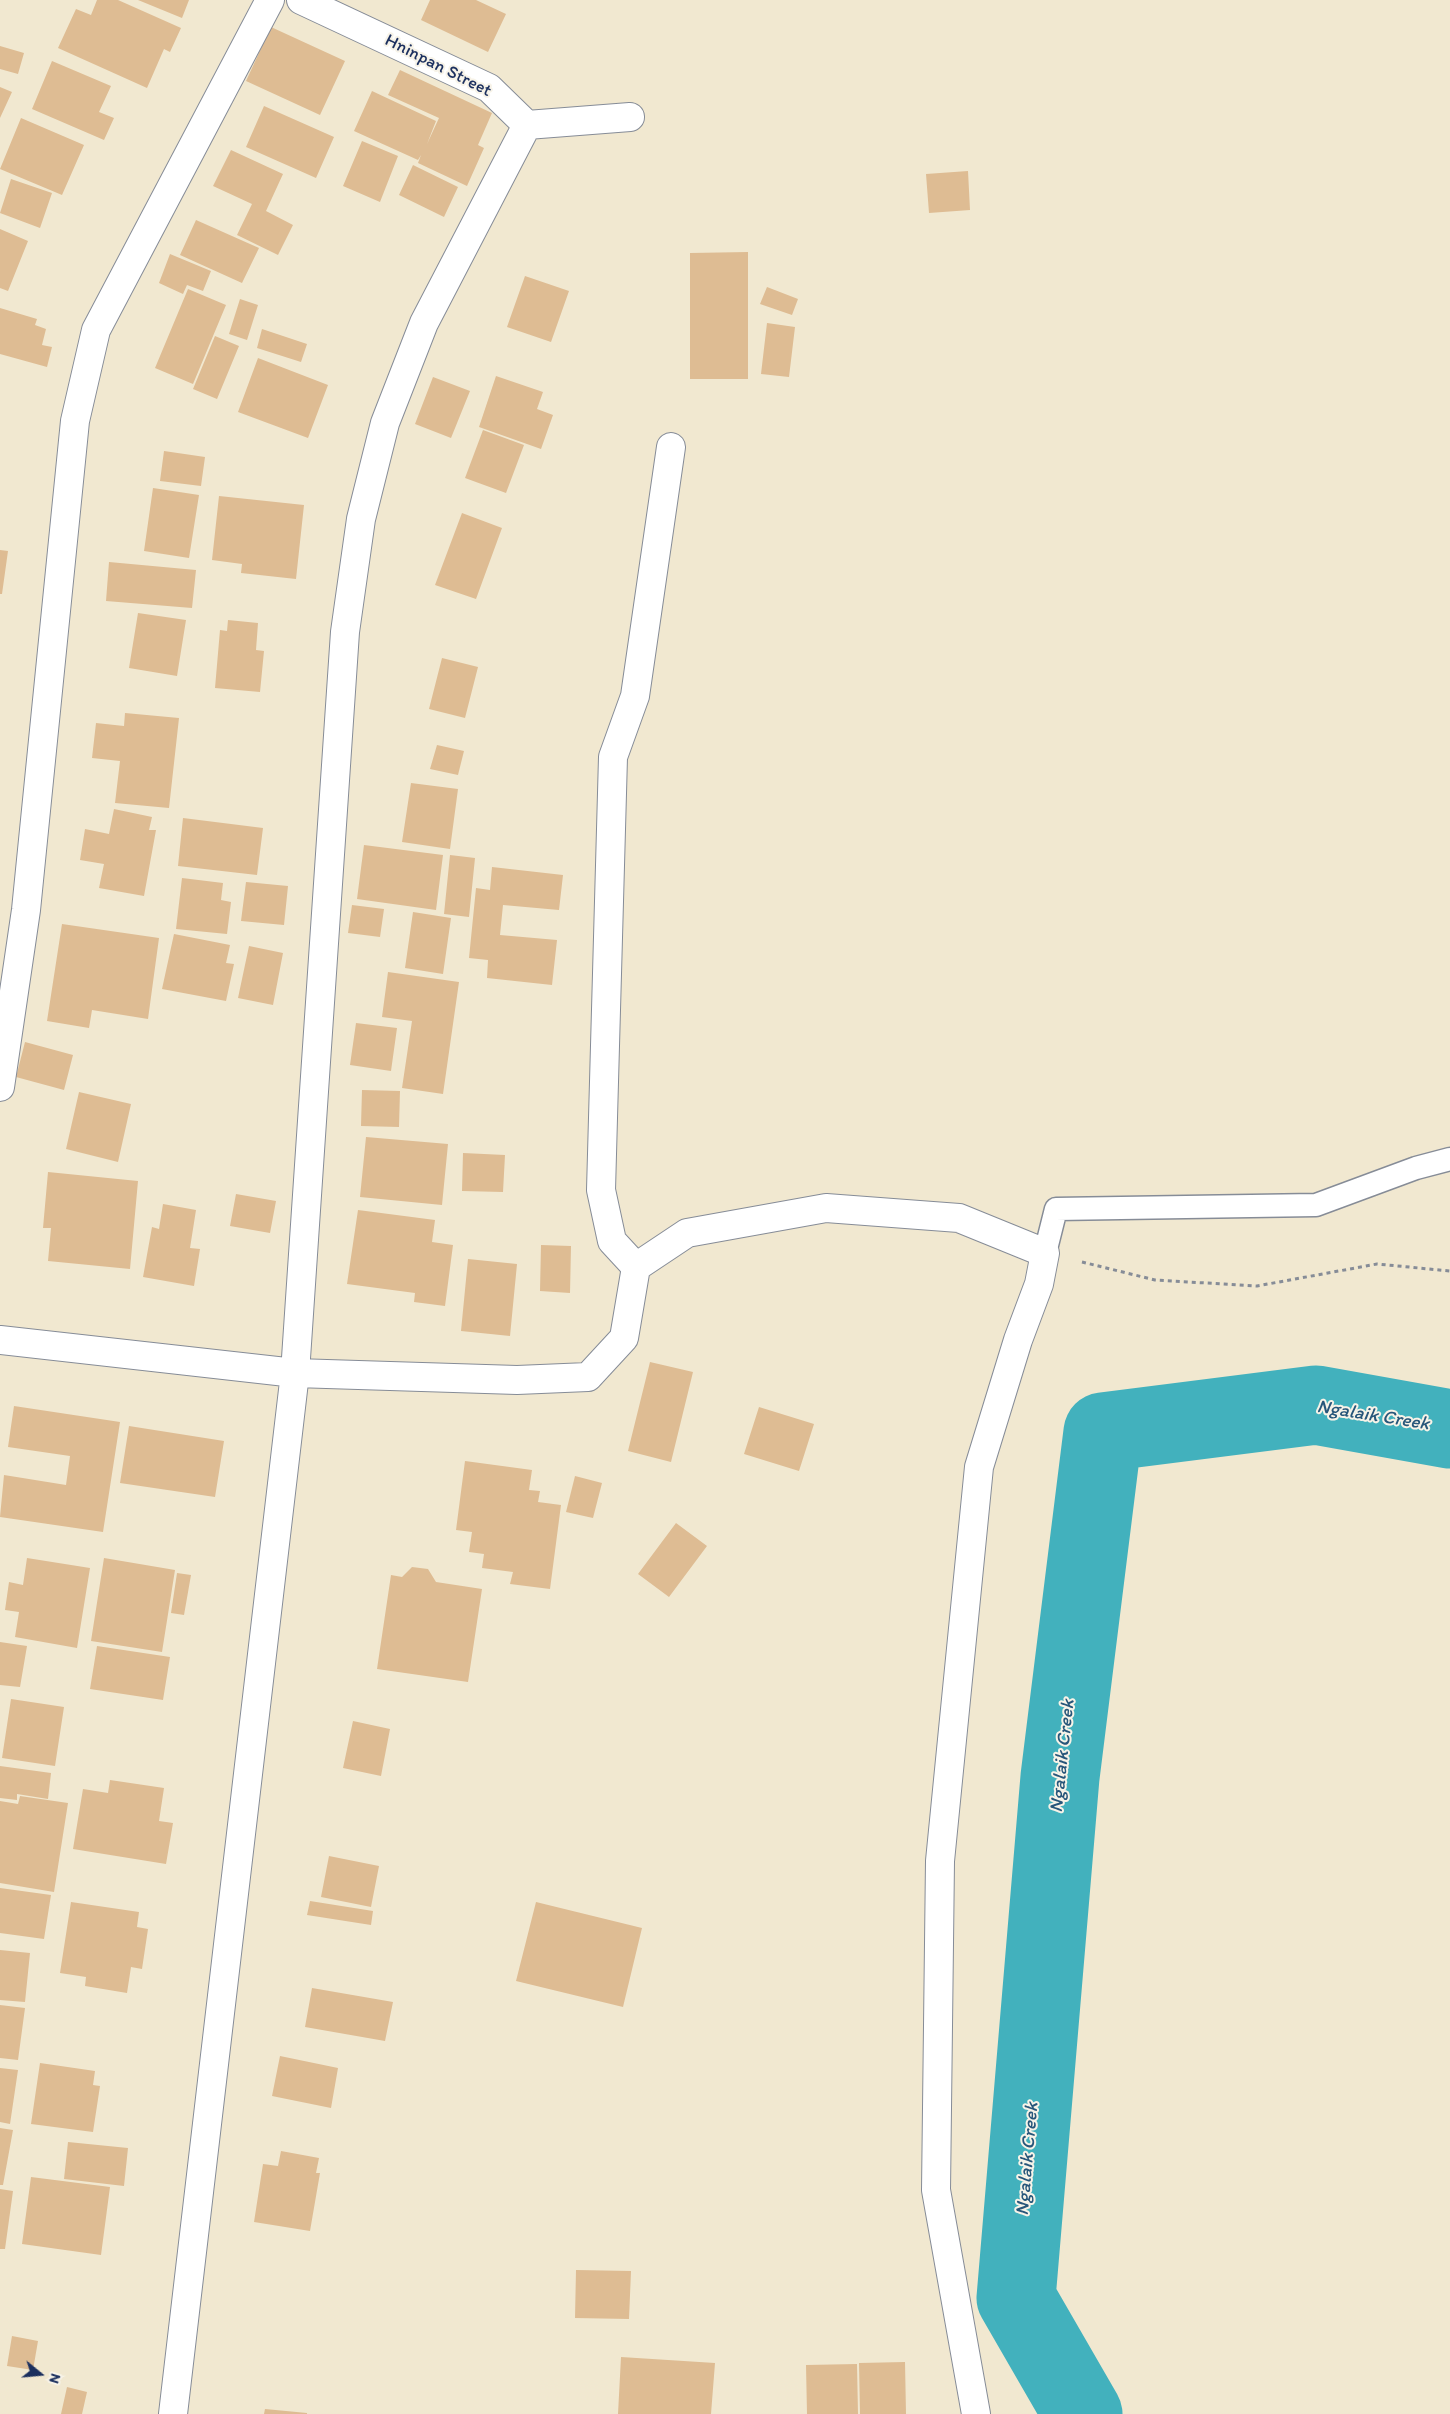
<!DOCTYPE html>
<style>
body{margin:0}
#map{position:relative;width:1450px;height:2414px;overflow:hidden;background:#f1e8d0;font-family:Itim,sans-serif}
canvas{display:block}
.north{position:absolute;left:15px;top:2349px;width:50px;height:50px;-webkit-text-stroke:4px #f7f3e8;paint-order:stroke;rotate:107deg;font-size:14px;font-weight:700;line-height:20px;text-align:center;color:#1b2f5e}
.north::after{content:'';display:block;margin:auto;width:18px;height:22px;background:#1b2f5e;clip-path:polygon(50% 0,100% 100%,50% 72%,0 100%)}
</style>
<div id="map">
<canvas width="1450" height="2414"></canvas>
<div class="north">N</div>
</div>
<script>
const c = document.querySelector('canvas').getContext('2d');
c.lineJoin = 'round';
function toPath(rows) {
  const path = new Path2D();
  for (const r of rows) {
    path.moveTo(r[0], r[1]);
    for (let i = 2; i < r.length; i += 2) path.lineTo(r[i], r[i + 1]);
  }
  return path;
}
function stroke(path, color, width, dash) {
  c.strokeStyle = color;
  c.lineWidth = width;
  c.lineCap = dash ? 'butt' : 'round';
  c.setLineDash(dash || []);
  c.stroke(path);
}
function fillPath(path, color) {
  c.fillStyle = color;
  c.fill(path, 'evenodd');
}
function label(font, color, halo, rows, align = 'center') {
  c.font = font + ' Itim,sans-serif';
  c.lineWidth = 4;
  c.setLineDash([]);
  c.textBaseline = 'middle';
  c.strokeStyle = halo;
  c.fillStyle = color;
  for (const [text, x, y, turn = 0] of rows) {
    c.save();
    c.translate(x, y);
    c.rotate((+turn || 0) * Math.PI / 180);
    c.textAlign = isNaN(turn) ? turn : align;
    if (halo) c.strokeText(text, 0, 0);
    c.fillText(text, 0, 0);
    c.restore();
  }
}
const river = toPath([
 [1083,2414,1016,2298,1060,1777,1103,1432,1316,1405,1450,1429]
]);
const building = toPath([
 [97,0,118,0,181,28,170,52,164,49,147,88,58,48,76,9,91,15],
 [138,0,189,0,182,18],
 [430,0,476,0,506,14,488,52,421,20],
 [271,27,345,61,320,115,246,81],
 [0,46,24,53,18,74,0,69],
 [52,61,111,86,99,112,114,118,104,140,32,109],
 [400,70,492,113,478,145,484,148,467,186,418,163,421,155,418,160,354,131,372,91,436,121,427,144,439,118,388,95],
 [0,87,12,92,0,118],
 [264,106,334,137,316,178,246,147],
 [21,118,84,145,62,195,0,169],
 [362,141,398,156,380,202,343,186],
 [231,150,283,174,266,211,293,225,278,255,237,235,252,204,213,186],
 [413,165,458,187,444,217,399,195],
 [968,171,970,210,929,213,926,174],
 [11,179,52,193,40,228,0,213],
 [196,220,259,248,242,283,180,255],
 [0,229,28,241,8,291,0,288],
 [748,252,748,379,690,379,690,253],
 [170,254,211,271,203,291,187,285,183,294,159,283],
 [525,276,569,291,551,342,507,327],
 [767,287,798,299,792,315,760,304],
 [188,289,226,305,193,384,155,368],
 [240,299,258,305,247,340,229,334],
 [0,308,37,319,35,325,46,329,42,345,52,347,47,367,0,354],
 [767,323,795,327,789,377,761,374],
 [262,329,307,344,301,362,257,348],
 [215,336,239,346,217,399,193,389],
 [258,358,328,385,308,438,238,412],
 [496,376,543,392,537,409,553,415,541,449,479,427],
 [433,377,470,391,451,438,415,424],
 [483,430,524,445,506,493,465,478],
 [164,451,205,457,201,486,160,481],
 [153,488,199,495,189,558,144,551],
 [219,496,304,505,296,579,241,573,242,564,212,560],
 [462,513,502,528,476,599,435,585],
 [0,550,8,551,2,594,0,594],
 [109,562,196,570,192,608,106,601],
 [138,613,186,620,177,676,129,668],
 [228,620,258,623,256,650,264,651,260,692,215,688,220,630,227,631],
 [442,658,478,667,465,718,429,709],
 [125,713,179,718,169,808,115,803,120,761,92,758,96,723,124,726],
 [437,745,464,751,458,775,430,769],
 [411,783,458,789,450,849,402,842],
 [114,809,152,817,149,830,156,830,144,896,99,888,104,864,80,860,85,829,109,834],
 [183,818,263,828,257,875,178,866],
 [364,845,443,855,436,910,357,899],
 [450,855,475,858,469,917,444,914],
 [492,867,563,875,559,910,503,905,500,935,557,940,552,985,487,978,488,960,469,958,476,888,490,890],
 [182,878,223,883,221,900,231,902,227,934,176,929],
 [246,882,288,886,284,925,241,921],
 [352,905,384,909,380,937,348,933],
 [413,912,451,918,443,974,405,968],
 [62,924,159,938,148,1019,92,1010,89,1028,47,1021],
 [174,934,230,945,226,963,234,964,226,1001,162,989],
 [249,946,283,953,273,1005,238,998],
 [388,972,459,982,443,1094,402,1088,412,1021,382,1017],
 [356,1023,397,1028,391,1071,350,1065],
 [25,1042,73,1055,64,1090,16,1077],
 [362,1090,400,1091,399,1127,361,1126],
 [79,1092,131,1104,118,1162,66,1149],
 [366,1137,448,1144,442,1205,360,1197],
 [463,1153,505,1155,503,1192,462,1191],
 [48,1172,138,1181,130,1269,48,1261,51,1228,43,1228],
 [236,1194,276,1201,270,1233,230,1226],
 [163,1204,196,1210,190,1248,200,1249,194,1286,143,1277,152,1227,159,1229],
 [358,1210,435,1220,432,1242,453,1245,445,1306,414,1302,415,1293,347,1284],
 [541,1245,571,1246,570,1293,540,1291],
 [468,1259,517,1264,510,1336,461,1331],
 [650,1362,693,1372,671,1462,628,1451],
 [14,1406,120,1422,103,1532,0,1517,4,1475,66,1485,70,1456,8,1447],
 [759,1407,814,1424,799,1471,744,1454],
 [129,1426,224,1441,215,1497,120,1483],
 [465,1461,532,1470,529,1490,540,1491,538,1502,561,1505,550,1589,510,1584,513,1572,482,1568,484,1554,469,1552,472,1532,456,1530],
 [575,1476,602,1483,593,1518,566,1512],
 [676,1523,707,1546,669,1597,638,1574],
 [27,1558,90,1568,77,1648,15,1637,19,1612,5,1610,9,1582,23,1585],
 [104,1558,175,1570,162,1652,91,1641],
 [412,1567,428,1569,436,1582,482,1589,468,1682,377,1669,391,1575,402,1577],
 [177,1573,191,1575,184,1615,171,1613],
 [0,1642,27,1646,20,1687,0,1685],
 [97,1646,170,1657,163,1700,90,1689],
 [11,1699,64,1707,55,1766,2,1758],
 [353,1721,390,1729,381,1776,343,1768],
 [0,1766,51,1773,48,1799,17,1794,17,1800,0,1798],
 [110,1780,164,1788,159,1821,173,1823,166,1864,73,1849,83,1789,108,1793],
 [20,1796,68,1803,54,1892,0,1883,0,1801,18,1804],
 [329,1856,379,1866,371,1907,321,1897],
 [0,1888,51,1895,44,1939,0,1933],
 [310,1901,373,1911,371,1925,307,1915],
 [71,1902,139,1912,137,1927,148,1929,142,1969,131,1967,127,1993,85,1986,86,1977,60,1973],
 [536,1902,642,1928,623,2007,516,1981],
 [0,1950,30,1953,25,2002,0,2000],
 [312,1988,393,2002,385,2041,305,2027],
 [0,2005,25,2008,18,2060,0,2058],
 [280,2056,338,2068,331,2108,272,2096],
 [40,2063,95,2071,93,2085,100,2086,93,2132,31,2124],
 [0,2068,18,2070,10,2124,0,2122],
 [0,2128,13,2130,3,2185,0,2185],
 [68,2142,128,2148,124,2186,64,2179],
 [281,2151,319,2158,316,2173,320,2173,310,2231,254,2222,263,2164,278,2166],
 [31,2177,110,2187,101,2255,22,2244],
 [0,2189,13,2191,5,2249,0,2249],
 [576,2270,631,2271,629,2319,575,2318],
 [12,2336,38,2341,33,2370,7,2366],
 [621,2357,715,2363,711,2414,618,2414],
 [905,2362,906,2414,860,2414,859,2363],
 [857,2364,858,2414,807,2414,806,2365],
 [67,2387,87,2392,82,2414,61,2414],
 [265,2409,307,2413,307,2414,264,2414]
]);
const path = toPath([
 [1082,1262,1155,1280,1257,1286,1377,1264,1450,1271]
]);
const service = toPath([
 [1045,1253,1056,1209,1316,1205,1416,1168,1450,1159]
]);
const minor = toPath([
 [301,0,489,88,527,125,630,117],
 [0,1087,26,910,75,421,96,330,270,0],
 [636,1267,612,1241,601,1190,613,757,635,696,671,447],
 [0,1340,295,1373,517,1380,588,1377,624,1338,636,1267,687,1233,826,1208,959,1218,1045,1253,1039,1284,1018,1340,979,1467,940,1861,936,2190,976,2414],
 [173,2414,295,1373,345,632,361,519,385,423,424,323,527,125]
]);
const streetNames = [
 ["Hninpan Street",438,66,27]
];
const waterNames = [
 ["Ngalaik Creek",1373,1416,9],
 ["Ngalaik Creek",1063,1756,-84],
 ["Ngalaik Creek",1028,2159,-85]
];
stroke(river, '#42b1bd', 79);
fillPath(building, '#debc93');
stroke(service, '#868c97', 25);
stroke(minor, '#868c97', 30);
stroke(path, '#868c97', 3, [4, 4]);
stroke(service, '#fff', 22);
stroke(minor, '#fff', 28);
label('18px', '#1b2f5e', '#f7f3e8', streetNames);
label('italic 19px', '#27567a', '#f7f3e8', waterNames);
</script>
